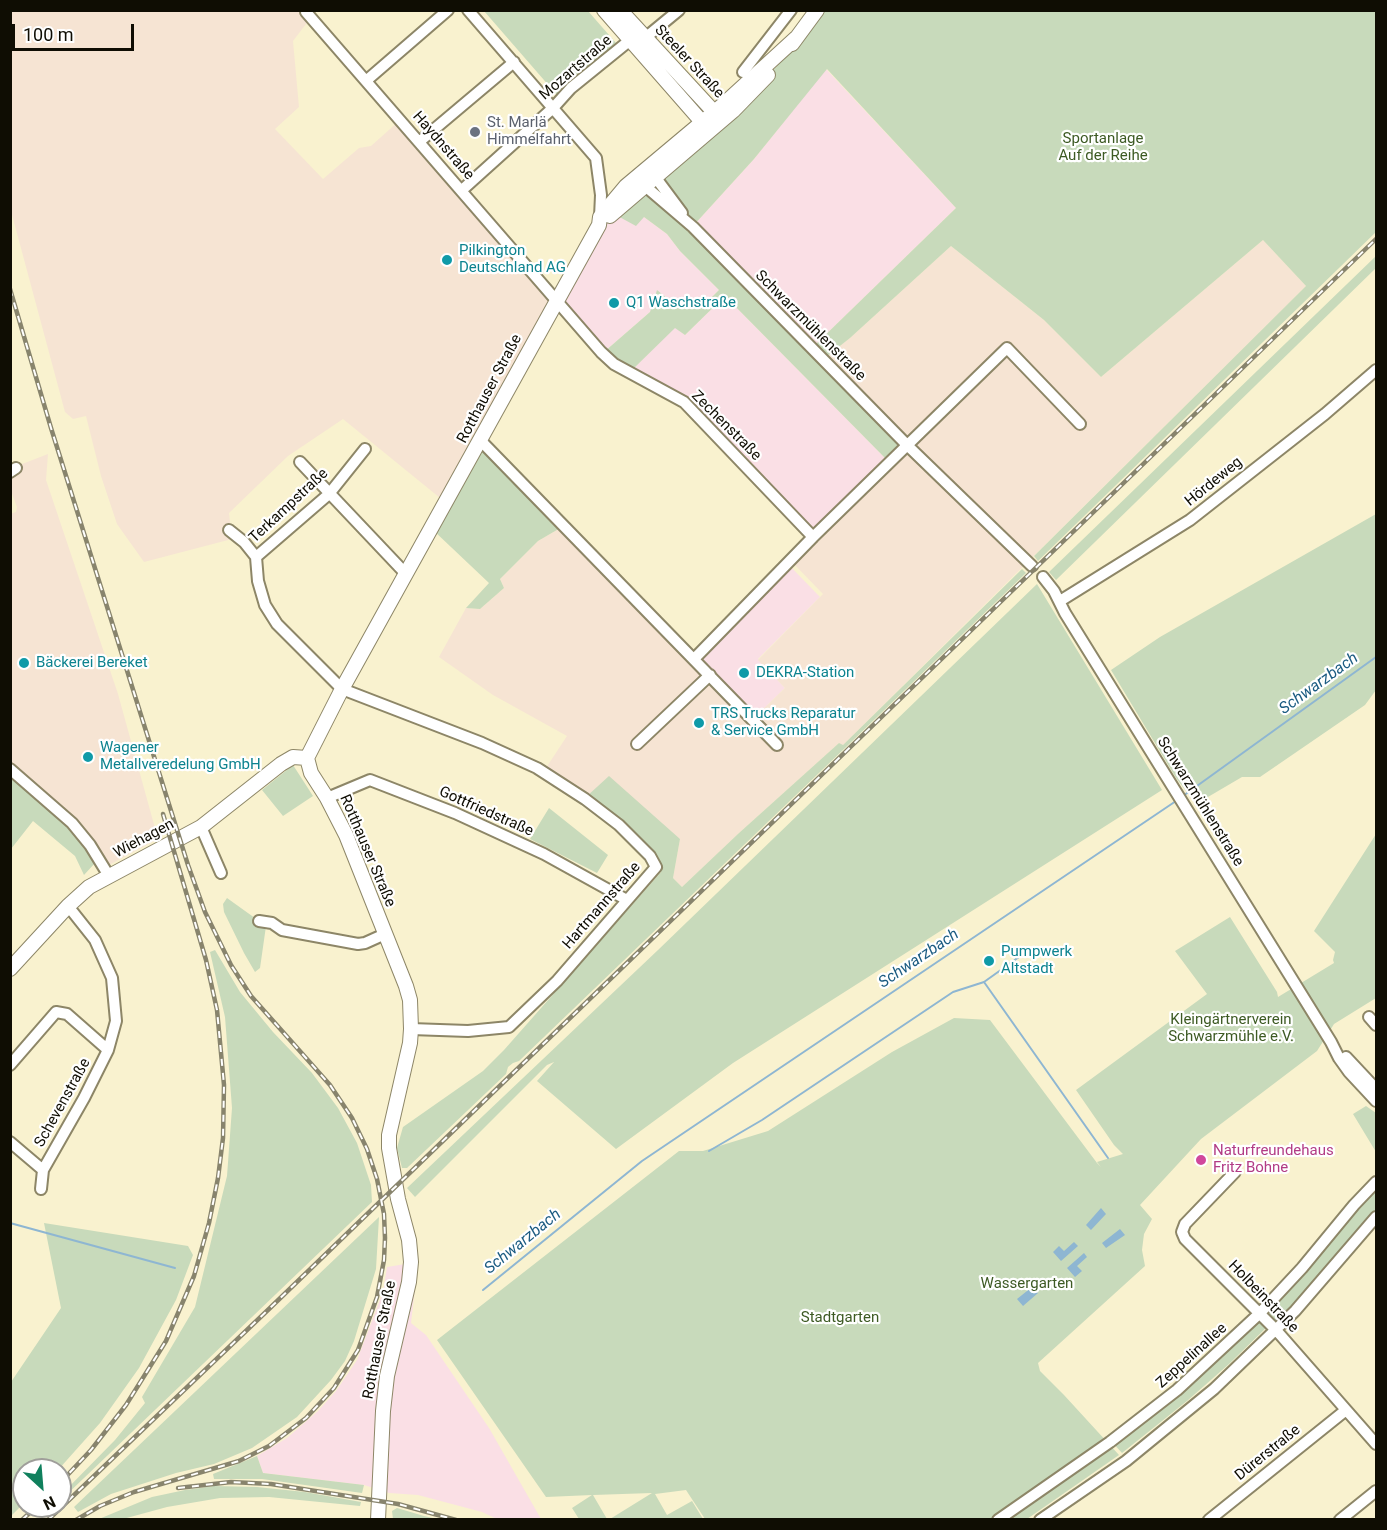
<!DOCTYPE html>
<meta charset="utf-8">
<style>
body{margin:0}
#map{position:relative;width:1387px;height:1530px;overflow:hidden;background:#f9f2cf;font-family:Roboto,sans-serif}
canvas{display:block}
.frame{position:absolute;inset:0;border:12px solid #0f0d03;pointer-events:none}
.north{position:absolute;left:12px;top:1458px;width:60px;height:60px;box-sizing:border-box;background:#fff;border:2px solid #9f9e9a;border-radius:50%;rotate:154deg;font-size:16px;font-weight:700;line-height:24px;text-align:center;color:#0f0d03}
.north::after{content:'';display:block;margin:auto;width:21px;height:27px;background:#10805d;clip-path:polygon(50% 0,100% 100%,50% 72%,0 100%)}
.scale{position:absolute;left:12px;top:24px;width:122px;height:27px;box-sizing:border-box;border:3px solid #0f0d03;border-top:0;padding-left:8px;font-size:18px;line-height:21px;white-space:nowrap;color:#0f0d03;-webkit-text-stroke:4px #fff;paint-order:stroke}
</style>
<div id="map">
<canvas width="1387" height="1530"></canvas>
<div class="frame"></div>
<div class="north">N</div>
<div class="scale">100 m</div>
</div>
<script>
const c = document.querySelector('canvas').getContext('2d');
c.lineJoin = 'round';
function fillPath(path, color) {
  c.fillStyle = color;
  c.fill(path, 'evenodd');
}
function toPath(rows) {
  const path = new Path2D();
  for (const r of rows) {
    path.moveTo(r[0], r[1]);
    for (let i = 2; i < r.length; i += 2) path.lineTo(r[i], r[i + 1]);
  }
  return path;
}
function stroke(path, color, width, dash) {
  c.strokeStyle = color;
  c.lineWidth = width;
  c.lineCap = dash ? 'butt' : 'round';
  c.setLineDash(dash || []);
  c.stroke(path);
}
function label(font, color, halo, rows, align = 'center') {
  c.font = font + ' Roboto,sans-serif';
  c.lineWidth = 4.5;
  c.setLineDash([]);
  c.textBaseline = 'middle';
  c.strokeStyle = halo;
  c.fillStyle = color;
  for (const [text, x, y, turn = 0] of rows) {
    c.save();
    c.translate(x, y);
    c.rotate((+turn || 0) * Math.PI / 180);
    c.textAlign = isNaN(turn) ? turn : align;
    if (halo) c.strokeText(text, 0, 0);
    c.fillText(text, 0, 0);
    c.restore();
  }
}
const commercial = toPath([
 [826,69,956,208,815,345,693,226,754,159],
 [614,214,644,217,667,234,680,251,719,290,711,298,695,298,686,305,673,303,650,312,604,352,559,300,600,226],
 [725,296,888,461,813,534,685,401,631,371,675,327,685,335],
 [788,564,820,597,758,659,785,688,754,718,696,658],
 [418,1262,411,1323,426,1335,489,1428,541,1519,497,1519,482,1512,418,1495,389,1493,364,1485,263,1473,257,1456,287,1438,318,1411,336,1391,357,1360,383,1292,387,1267]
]);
const industrial = toPath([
 [10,11,316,11,293,41,299,107,275,129,323,179,359,148,371,146,399,121,555,299,445,502,343,419,288,456,229,513,232,539,144,562,117,524,101,476,86,416,73,419,65,412,11,211],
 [1263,240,1306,286,842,746,839,743,739,833,682,887,673,878,680,839,586,797,544,771,567,736,493,695,439,657,466,608,480,609,504,588,500,579,538,541,562,527,706,675,638,742,636,749,709,678,752,720,785,688,758,660,823,594,791,561,905,449,826,357,850,338,951,246,1044,320,1101,377],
 [48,454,46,480,118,694,158,839,107,866,11,765,10,514,16,512,17,507,11,491,11,473,17,466]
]);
const green = toPath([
 [484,11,588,11,616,43,557,95],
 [819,11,1376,11,1376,232,1038,561,1034,556,1306,286,1263,240,1101,377,1044,320,951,246,850,338,826,357,815,345,956,208,827,69,754,159,693,226,657,178,769,75,784,58],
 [645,188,684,223,904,445,888,461,725,296,685,335,675,328,631,371,604,352,650,312,657,290,673,303,679,299,686,305,695,298,711,298,719,290,680,251,667,234,644,217,636,226,614,214],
 [1376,256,1376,268,1056,580,1049,572],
 [481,445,562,527,538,541,500,579,504,588,480,609,466,608,489,583,433,530],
 [1376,514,1376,690,1365,705,1260,777,1242,777,1196,804,1176,778,1111,670,1160,637],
 [1022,569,1026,573,845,748,519,1061,513,1063,508,1067,506,1074,407,1168,402,1168,397,1148,403,1127,483,1071,504,1050,661,872,659,858,586,797,609,776,680,839,673,878,682,887,739,833,839,743,843,745],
 [1037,584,1162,790,733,1063,616,1149,537,1081,554,1062,547,1065,415,1197,407,1188,658,950],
 [293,765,313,796,283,816,262,790],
 [11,771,85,845,95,863,84,875,75,856,33,821,11,849],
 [549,808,608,855,597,873,530,839],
 [1376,834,1376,998,1334,1024,1317,1051,1201,1139,1140,1205,1152,1219,1144,1234,1142,1250,1145,1266,1038,1363,1040,1371,1064,1395,1119,1455,1027,1519,705,1519,686,1490,655,1494,667,1515,692,1501,703,1519,610,1519,652,1493,593,1495,607,1519,579,1519,572,1508,592,1495,546,1497,437,1340,679,1151,703,1151,768,1131,892,1052,954,1018,990,1020,1097,1163,1101,1167,1097,1162,1123,1154,1114,1145,1076,1090,1207,994,1175,951,1230,917,1277,992,1278,997,1334,963,1333,960,1335,952,1314,931],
 [227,898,266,926,260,968,255,972,244,953,224,912,223,904],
 [215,950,240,992,273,1032,312,1073,338,1108,357,1143,371,1185,372,1202,60,1501,60,1496,115,1440,145,1403,142,1397,195,1307,227,1176,232,1108,225,1017,210,952],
 [1366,1106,1376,1113,1376,1152,1353,1114],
 [1376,1187,1376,1210,1373,1219,1276,1330,1270,1324,1229,1364,1187,1401,1122,1453,1111,1441,1176,1391],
 [379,1217,376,1269,354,1341,345,1361,331,1380,297,1417,252,1448,214,1464,176,1473,111,1494,78,1512,74,1507],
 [44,1223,188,1246,193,1255,176,1300,139,1368,100,1423,58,1470,24,1470,24,1503,11,1516,11,1382,61,1308],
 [257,1456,263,1473,364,1485,362,1493,262,1479,214,1479,213,1474],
 [214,1486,257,1487,305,1492,361,1502,360,1506,269,1497,220,1498,167,1507,123,1519,99,1519,152,1497,185,1490],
 [397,1508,424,1516,437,1519,393,1519,392,1511]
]);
const water = toPath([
 [1101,1208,1106,1214,1091,1230,1086,1225],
 [1120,1229,1125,1235,1106,1248,1102,1243],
 [1074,1242,1078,1246,1061,1261,1053,1252,1059,1246,1064,1251],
 [1084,1253,1087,1257,1077,1266,1082,1271,1075,1277,1067,1268],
 [1032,1287,1038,1293,1023,1306,1017,1299]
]);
const stream = toPath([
 [1183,796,1376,657],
 [984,982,1108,1158],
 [709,1151,762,1120,953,992,984,982,1019,957],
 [10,1223,175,1268],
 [483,1290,642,1161,1176,801]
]);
const minor = toPath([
 [468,10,596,158,601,195,600,217],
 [306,12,601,352,614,364,684,402,813,537],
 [645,38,679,10],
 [743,72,791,10],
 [367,80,448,10],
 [419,142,514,62],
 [650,175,656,178,682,213],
 [644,180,645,186,693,227,907,445,1032,566],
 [462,190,553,108,571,88,629,41],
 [481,441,777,745],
 [300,462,406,574],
 [10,472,16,468],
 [229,530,244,542,256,557,258,581,265,605,277,624,342,689,482,743,537,768,585,799,619,825,650,856,656,867,557,981,509,1027,468,1031,411,1029],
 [256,557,329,494,365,449],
 [1043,577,1054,591,1065,613,1331,1042,1339,1058,1349,1072,1376,1101],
 [1060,601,1190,520,1325,414,1376,370],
 [694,659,813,537,1007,348,1080,424],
 [637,744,710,675],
 [10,769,72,823,90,845,109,876],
 [327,798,370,780,455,813,544,854,627,900],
 [201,827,221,873],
 [259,921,272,923,282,930,358,944,365,943,385,934],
 [1369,1017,1376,1025],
 [1346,1057,1376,1089],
 [10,1065,56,1012,67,1014,108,1050],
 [10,1142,43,1170],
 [1235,1172,1185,1224,1182,1232,1185,1239,1276,1330,1376,1444],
 [41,1189,43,1170,84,1098,108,1050,116,1021,112,978,95,940,68,906],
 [998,1520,1110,1442,1177,1390,1260,1313,1302,1268,1354,1205,1376,1182],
 [1040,1520,1126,1461,1214,1389,1295,1311,1376,1217],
 [1209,1520,1346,1410],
 [1340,1520,1376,1491]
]);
const major = toPath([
 [604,10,702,122,711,124],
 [620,10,714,112,715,120],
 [792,44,817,10],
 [610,216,733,111,768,75],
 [10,969,68,906,89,887,201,827,281,764,293,757,307,758],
 [378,1520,383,1411,387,1376,409,1282,411,1262,409,1240,398,1199,389,1148,389,1135,410,1043,411,1029,410,1000,406,986,346,835,327,798,311,773,307,758,342,689,599,225,600,217,626,186,725,103,796,38]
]);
const rail = toPath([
 [10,289,51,428,188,865,205,912,231,965,251,996,330,1085,352,1118,367,1149,377,1179,384,1214,385,1238,384,1260,377,1297,358,1350,334,1388,306,1418,269,1446,239,1461,134,1492,100,1506,76,1520],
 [60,1483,91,1450,126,1405,166,1341,194,1276,209,1223,218,1178,223,1138,224,1085,217,1010,206,960,163,814],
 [178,1488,231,1482,271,1484,398,1504,456,1520],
 [22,1520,37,1506],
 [48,1520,270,1308,1376,239]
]);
const markers = [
 [475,132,6,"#6b7280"],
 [447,260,6,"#0f9aa8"],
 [614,303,6,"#0f9aa8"],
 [24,663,6,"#0f9aa8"],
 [744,673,6,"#0f9aa8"],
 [699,723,6,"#0f9aa8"],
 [88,757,6,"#0f9aa8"],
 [989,961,6,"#0f9aa8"],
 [1201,1160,6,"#d1479c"]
];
const streetNames = [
 ["Steeler Straße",689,62,47],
 ["Mozartstraße",576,68,-41],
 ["Haydnstraße",443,146,49],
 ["Schwarzmühlenstraße",810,326,45],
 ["Rotthauser Straße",490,389,-62],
 ["Zechenstraße",726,426,45],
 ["Hördeweg",1214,482,-39],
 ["Terkampstraße",289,506,-43],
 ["Schwarzmühlenstraße",1200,802,58],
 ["Gottfriedstraße",486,812,24],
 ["Wiehagen",144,839,-28],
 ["Rotthauser Straße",367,851,67],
 ["Hartmannstraße",602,906,-49],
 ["Schevenstraße",63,1103,-61],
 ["Holbeinstraße",1263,1297,46],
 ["Rotthauser Straße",380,1340,-79],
 ["Zeppelinallee",1192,1356,-42],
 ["Dürerstraße",1268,1453,-39]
];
const worshipNames = [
 ["St. Marlä",487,123],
 ["Himmelfahrt",487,140]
];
const parkNames = [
 ["Sportanlage",1103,139],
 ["Auf der Reihe",1103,156],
 ["Kleingärtnerverein",1231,1020],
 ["Schwarzmühle e.V.",1231,1037],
 ["Wassergarten",1027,1284],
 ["Stadtgarten",840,1318]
];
const cultureNames = [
 ["Pilkington",459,251],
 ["Deutschland AG",459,268],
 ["Q1 Waschstraße",626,303],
 ["Bäckerei Bereket",36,663],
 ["DEKRA-Station",756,673],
 ["TRS Trucks Reparatur",711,714],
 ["& Service GmbH",711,731],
 ["Wagener",100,748],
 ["Metallveredelung GmbH",100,765],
 ["Pumpwerk",1001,952],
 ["Altstadt",1001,969]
];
const hotelNames = [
 ["Naturfreundehaus",1213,1151],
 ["Fritz Bohne",1213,1168]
];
const waterNames = [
 ["Schwarzbach",1319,684,-36],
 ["Schwarzbach",919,959,-34],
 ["Schwarzbach",523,1242,-39]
];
fillPath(commercial, '#fadfe5');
fillPath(industrial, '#f6e4d3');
fillPath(green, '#c8dabb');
fillPath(water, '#8eb6d2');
stroke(stream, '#8eb6d2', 2);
stroke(minor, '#8d8667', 14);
stroke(major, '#8d8667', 16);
stroke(minor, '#fff', 10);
stroke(major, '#fff', 14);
stroke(rail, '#88846d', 4.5);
stroke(rail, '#fff', 2, [7]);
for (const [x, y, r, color] of markers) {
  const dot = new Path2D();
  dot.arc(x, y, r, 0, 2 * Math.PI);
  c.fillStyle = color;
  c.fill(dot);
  stroke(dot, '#fff', 2);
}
label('15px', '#0f0d03', '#fff', streetNames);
label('15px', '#5b616d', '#fff', worshipNames, 'left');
label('15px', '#3d5a23', '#fff', parkNames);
label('15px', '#0d838f', '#fff', cultureNames, 'left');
label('15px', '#b23c85', '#fff', hotelNames, 'left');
label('italic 16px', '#1c5c82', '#fff', waterNames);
</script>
